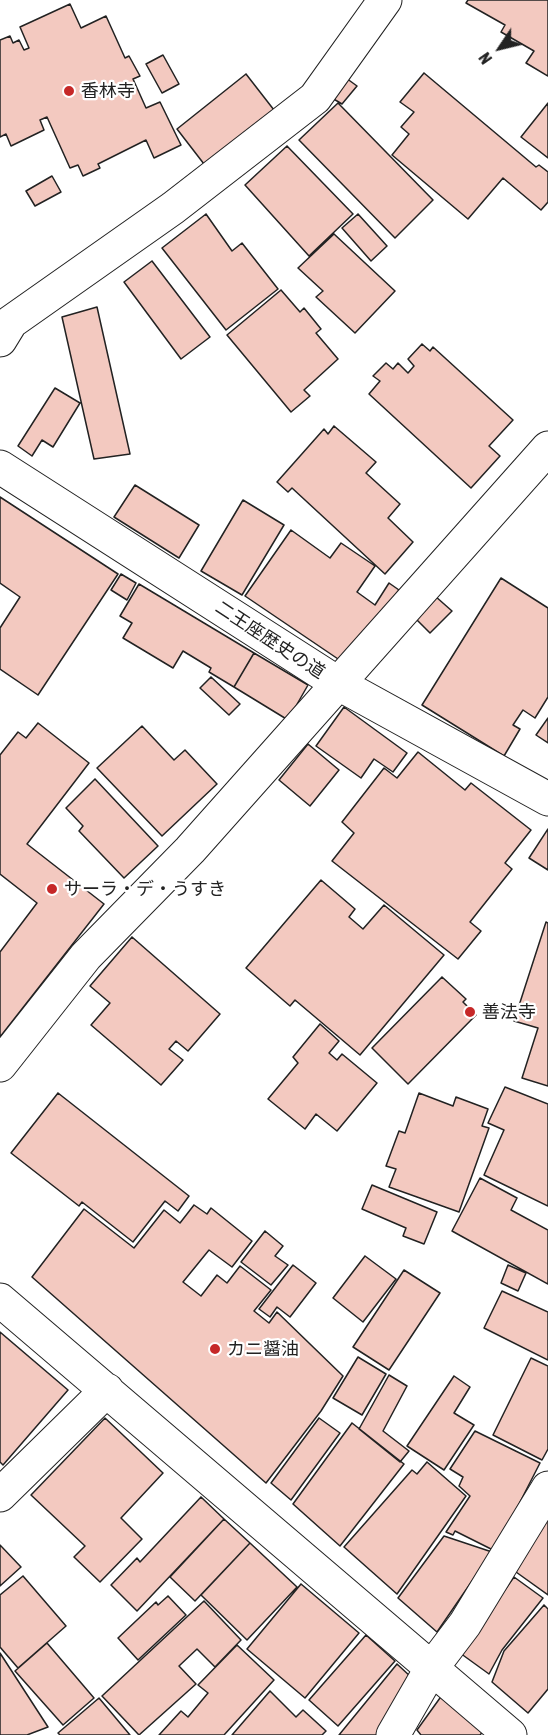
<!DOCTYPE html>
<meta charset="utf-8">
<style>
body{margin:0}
#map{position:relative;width:548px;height:1735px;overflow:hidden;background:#fff;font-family:"Asap Condensed",sans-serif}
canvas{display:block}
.north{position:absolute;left:470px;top:18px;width:60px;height:60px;-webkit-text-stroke:4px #fff;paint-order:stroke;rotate:235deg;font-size:16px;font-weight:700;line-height:24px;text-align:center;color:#222}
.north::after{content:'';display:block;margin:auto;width:21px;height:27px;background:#222;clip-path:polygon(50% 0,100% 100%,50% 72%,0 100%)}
</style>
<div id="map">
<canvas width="548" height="1735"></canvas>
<div class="north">N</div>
</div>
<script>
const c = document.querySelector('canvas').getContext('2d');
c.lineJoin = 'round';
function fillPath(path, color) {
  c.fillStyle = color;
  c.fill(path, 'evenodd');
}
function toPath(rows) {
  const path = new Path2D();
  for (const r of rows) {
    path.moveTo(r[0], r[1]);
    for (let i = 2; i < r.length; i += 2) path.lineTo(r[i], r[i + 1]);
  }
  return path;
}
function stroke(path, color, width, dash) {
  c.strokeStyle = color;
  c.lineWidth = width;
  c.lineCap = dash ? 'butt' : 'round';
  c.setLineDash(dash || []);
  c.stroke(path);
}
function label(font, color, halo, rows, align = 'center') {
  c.font = font + ' "Asap Condensed","Noto Sans JP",sans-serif';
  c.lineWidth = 4.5;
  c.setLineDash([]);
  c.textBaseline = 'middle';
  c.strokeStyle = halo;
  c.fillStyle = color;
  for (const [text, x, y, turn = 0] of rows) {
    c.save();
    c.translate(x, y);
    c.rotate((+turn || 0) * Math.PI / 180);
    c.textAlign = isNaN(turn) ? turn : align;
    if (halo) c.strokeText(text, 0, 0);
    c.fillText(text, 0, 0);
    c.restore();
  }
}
const building = toPath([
 [468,0,548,0,548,76,526,63,534,51,501,32,505,25,466,3,468,0],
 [70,4,81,28,106,16,125,58,129,56,140,76,133,79,146,108,160,102,181,145,154,158,146,140,98,164,100,168,83,176,78,165,70,168,47,117,40,120,44,130,11,146,6,134,0,137,0,40,10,36,13,43,19,40,24,50,29,48,20,27,70,4],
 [163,55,179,84,162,93,146,64,163,55],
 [424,73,536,167,539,165,548,172,548,202,541,210,503,178,468,219,392,155,409,134,401,127,414,112,400,102,424,73],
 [246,74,274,110,204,164,177,129,246,74],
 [346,78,357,86,342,104,332,98,346,78],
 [338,103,433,200,395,238,299,140,338,103],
 [548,103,548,158,521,137,548,103],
 [287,146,353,214,309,256,245,185,287,146],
 [52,176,61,192,35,206,26,191,52,176],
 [206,214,232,251,242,243,278,289,226,330,162,248,206,214],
 [358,214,387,246,371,261,342,228,358,214],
 [334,234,395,291,355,333,316,297,323,291,298,268,334,234],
 [152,261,210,337,181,359,124,282,152,261],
 [281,290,300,312,304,308,321,329,316,333,338,359,304,390,310,396,291,412,227,335,281,290],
 [97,307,130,454,94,459,62,317,97,307],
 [422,344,430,351,433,347,513,420,489,446,500,456,471,488,369,394,380,381,373,376,386,363,393,369,398,363,408,373,414,366,408,359,422,344],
 [55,388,80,403,53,447,42,440,32,456,18,446,55,388],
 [334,426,376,462,366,473,400,504,388,518,413,542,385,574,292,488,288,492,277,482,324,429,328,434,334,426],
 [135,485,199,525,179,558,114,517,135,485],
 [0,497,118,574,38,695,0,669,0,628,20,597,0,583,0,497],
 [243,500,284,525,242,595,201,571,243,500],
 [291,530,330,558,341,543,375,566,357,592,375,605,389,583,399,590,344,663,245,596,291,530],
 [121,574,136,583,127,600,111,590,121,574],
 [501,578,548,608,548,697,535,718,523,710,513,725,520,729,504,756,422,705,501,578],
 [139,584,254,653,234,687,209,672,211,668,183,651,173,668,123,638,132,623,120,616,139,584],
 [435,596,452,611,430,633,415,618,435,596],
 [254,653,308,685,288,720,234,687,254,653],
 [211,677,240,704,229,715,200,688,211,677],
 [344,707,407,753,393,772,374,759,361,778,316,746,344,707],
 [548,718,548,743,536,735,548,718],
 [38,723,89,763,27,844,104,904,0,1037,0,952,37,903,0,874,0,755,18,732,26,738,38,723],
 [142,726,174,760,185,750,217,784,162,836,97,768,142,726],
 [308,744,339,770,310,806,279,780,308,744],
 [418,752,465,790,471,783,531,830,505,863,512,869,470,922,481,931,458,959,332,861,354,833,342,822,384,768,397,778,418,752],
 [95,779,158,846,124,878,79,831,83,826,66,808,95,779],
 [548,829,548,870,529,858,548,829],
 [321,880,355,909,349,917,363,929,384,905,444,955,360,1055,295,1000,290,1006,246,968,321,880],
 [546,922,548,923,548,1086,522,1078,538,1028,514,1021,546,922],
 [132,937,220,1014,188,1051,176,1041,169,1049,183,1060,161,1085,91,1025,110,1003,90,986,132,937],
 [442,977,466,999,463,1002,476,1015,408,1084,372,1048,442,977],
 [320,1024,339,1041,329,1053,337,1060,342,1054,377,1083,337,1131,316,1114,305,1129,268,1099,298,1063,293,1057,320,1024],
 [505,1087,548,1104,548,1206,484,1175,504,1130,488,1123,505,1087],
 [58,1093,189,1196,178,1211,165,1201,133,1242,82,1202,79,1206,11,1153,58,1093],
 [419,1093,453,1106,456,1097,488,1109,482,1126,489,1128,459,1212,389,1187,396,1169,386,1166,399,1131,405,1133,419,1093],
 [480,1178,517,1198,511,1210,548,1230,548,1284,452,1231,480,1178],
 [372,1185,437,1212,424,1244,403,1236,406,1228,362,1209,372,1185],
 [194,1205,207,1214,211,1208,252,1241,232,1267,209,1250,183,1282,201,1296,217,1275,227,1283,240,1266,271,1290,254,1311,269,1323,277,1312,343,1376,321,1411,266,1483,32,1277,84,1209,134,1248,164,1210,180,1223,194,1205],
 [265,1231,283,1246,275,1256,288,1265,271,1285,241,1262,265,1231],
 [365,1256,396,1279,363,1322,333,1298,365,1256],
 [293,1265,316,1283,290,1317,277,1307,270,1317,259,1309,293,1265],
 [508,1265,526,1273,518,1291,501,1283,508,1265],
 [404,1270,440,1293,389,1370,353,1347,404,1270],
 [502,1291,548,1312,548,1360,484,1328,502,1291],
 [0,1332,68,1390,3,1465,0,1462,0,1332],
 [358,1357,386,1374,362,1415,333,1398,358,1357],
 [531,1358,548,1366,548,1449,542,1460,493,1435,531,1358],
 [389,1375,407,1386,383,1431,409,1451,400,1462,359,1429,389,1375],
 [454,1376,470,1387,454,1413,474,1425,444,1470,407,1446,454,1376],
 [105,1418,163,1473,121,1518,142,1539,100,1582,74,1557,85,1546,31,1495,105,1418],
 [319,1418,340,1433,291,1500,271,1483,319,1418],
 [352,1423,404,1464,340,1546,293,1504,352,1423],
 [475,1431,540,1463,495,1551,455,1531,453,1535,446,1532,470,1496,459,1486,463,1477,450,1469,475,1431],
 [427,1462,466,1496,397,1594,344,1547,412,1470,417,1474,427,1462],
 [201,1497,224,1519,137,1611,111,1585,137,1558,140,1562,201,1497],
 [548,1513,548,1595,516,1572,548,1513],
 [224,1519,250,1543,195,1601,170,1577,224,1519],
 [444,1536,492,1552,437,1632,398,1598,444,1536],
 [250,1543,297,1587,247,1640,201,1595,250,1543],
 [0,1545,21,1567,0,1586,0,1545],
 [23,1576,66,1626,18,1668,0,1647,0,1595,23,1576],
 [514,1577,543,1598,502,1650,489,1674,460,1653,514,1577],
 [301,1584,359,1633,305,1698,247,1649,301,1584],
 [168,1596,186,1615,138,1660,118,1638,156,1602,158,1605,168,1596],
 [204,1601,241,1640,215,1667,197,1649,179,1666,196,1684,139,1735,102,1696,204,1601],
 [544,1605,548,1609,548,1689,528,1713,492,1682,504,1651,544,1605],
 [366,1635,395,1661,338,1726,309,1700,366,1635],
 [47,1643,94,1698,63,1725,15,1671,47,1643],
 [237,1645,274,1680,224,1735,159,1735,181,1711,188,1717,208,1693,198,1685,237,1645],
 [0,1653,48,1727,27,1735,0,1735,0,1653],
 [397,1664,411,1677,382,1735,339,1735,397,1664],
 [270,1691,296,1717,303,1710,326,1731,322,1735,232,1735,270,1691],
 [445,1691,486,1728,480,1735,421,1735,417,1730,445,1691],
 [99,1698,130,1735,60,1735,58,1733,99,1698]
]);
const street = toPath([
 [0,340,11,322,173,208,315,98,385,0],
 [0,467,339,684,548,799],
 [0,1065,86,956,190,850,548,448],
 [0,1300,510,1735],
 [0,1495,107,1390],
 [393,1735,431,1669,465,1624,548,1488]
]);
const markers = [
 [69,91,6,"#c62828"],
 [52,889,6,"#c62828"],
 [470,1012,6,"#c62828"],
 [215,1349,6,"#c62828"]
];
const poiNames = [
 ["香林寺",81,91],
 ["サーラ・デ・うすき",64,889],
 ["善法寺",482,1012],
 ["カニ醤油",227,1349]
];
const streetNames = [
 ["二王座歴史の道",270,640,33]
];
fillPath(building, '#f3c9c0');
stroke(building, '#222', 1.5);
stroke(street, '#222', 35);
stroke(street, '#fff', 33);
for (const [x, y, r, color] of markers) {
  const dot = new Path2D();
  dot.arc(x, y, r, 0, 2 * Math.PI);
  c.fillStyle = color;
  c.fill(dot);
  stroke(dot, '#fff', 2);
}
label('18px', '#222', '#fff', poiNames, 'left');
label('18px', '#222', '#fff', streetNames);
</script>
